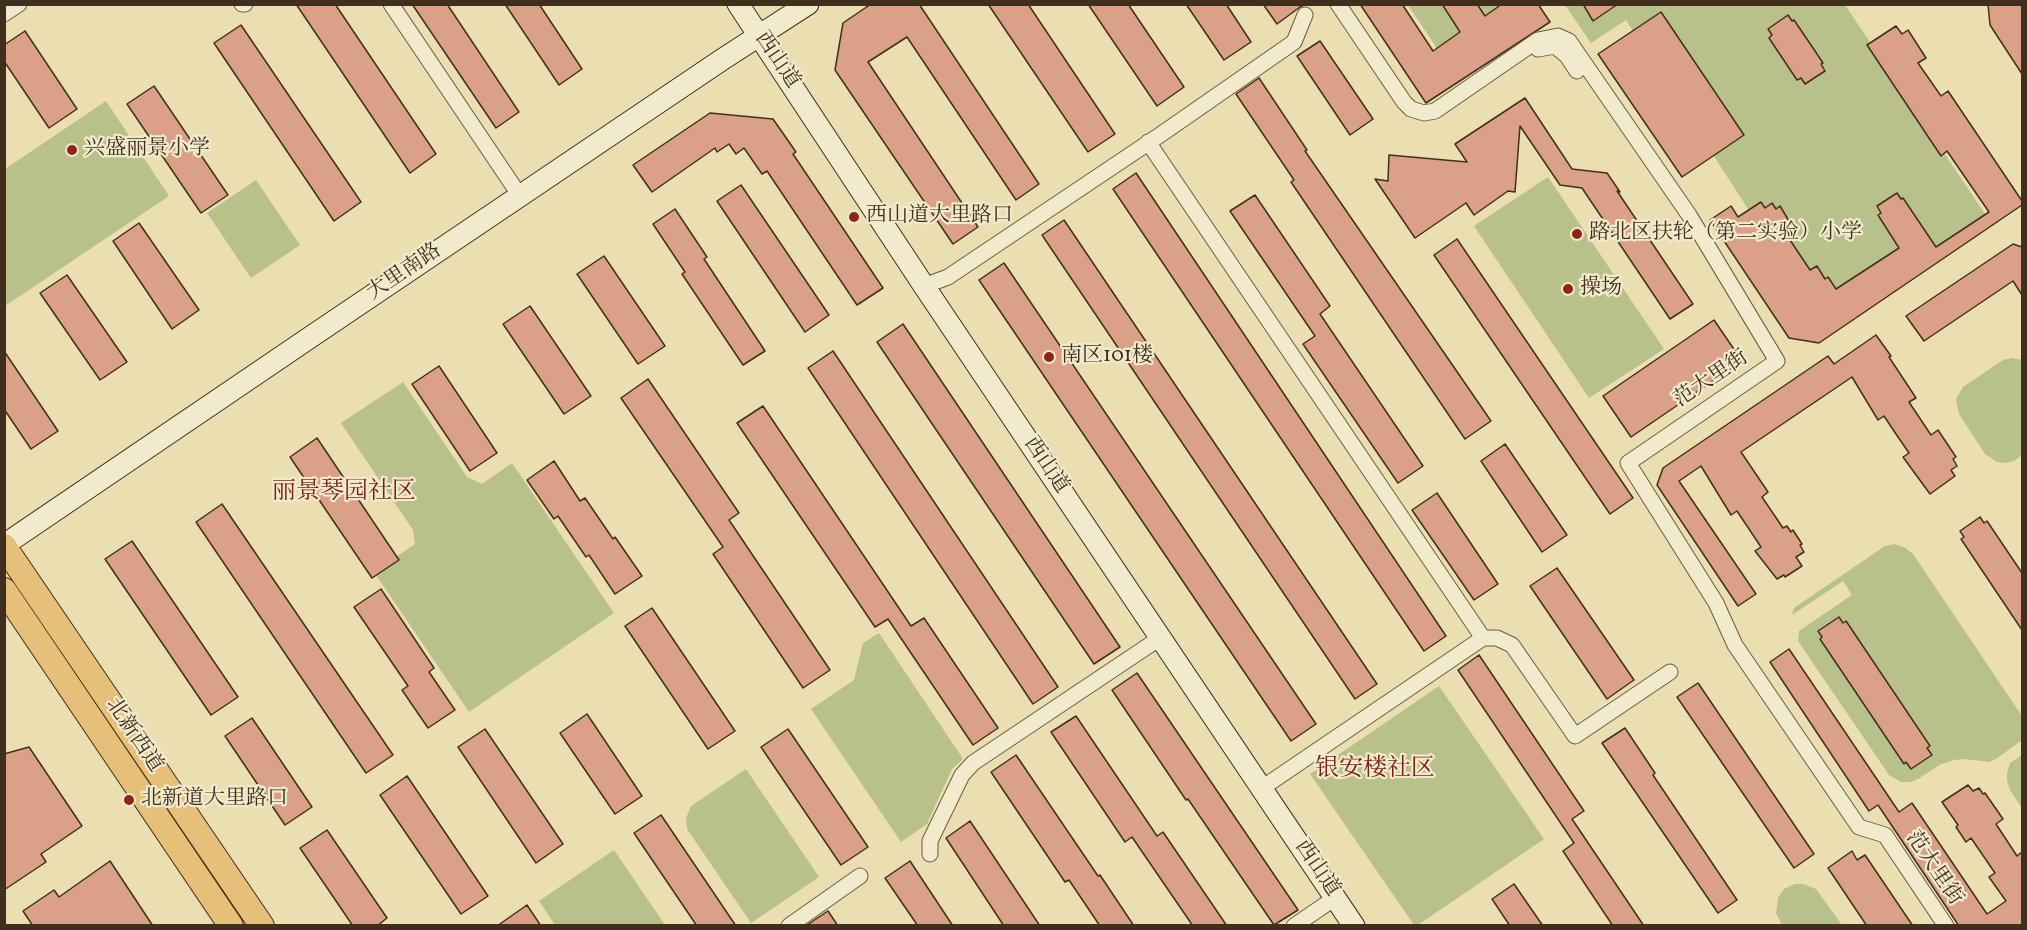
<!DOCTYPE html>
<meta charset="utf-8">
<style>
body{margin:0}
#map{position:relative;width:2027px;height:930px;overflow:hidden;background:#ebdeb0;font-family:Vollkorn,serif}
canvas{display:block}
.frame{position:absolute;inset:0;border:6px solid #3f2f1c;pointer-events:none}
</style>
<div id="map">
<canvas width="2027" height="930"></canvas>
<div class="frame"></div>
</div>
<script>
const c = document.querySelector('canvas').getContext('2d');
c.lineJoin = 'round';
function fillPath(path, color) {
  c.fillStyle = color;
  c.fill(path, 'evenodd');
}
function toPath(rows) {
  const path = new Path2D();
  for (const r of rows) {
    path.moveTo(r[0], r[1]);
    for (let i = 2; i < r.length; i += 2) path.lineTo(r[i], r[i + 1]);
  }
  return path;
}
function stroke(path, color, width, dash) {
  c.strokeStyle = color;
  c.lineWidth = width;
  c.lineCap = dash ? 'butt' : 'round';
  c.setLineDash(dash || []);
  c.stroke(path);
}
function label(font, color, halo, rows, align = 'center') {
  c.font = font + ' Vollkorn,"Noto Serif SC",serif';
  c.lineWidth = 4.5;
  c.setLineDash([]);
  c.textBaseline = 'middle';
  c.strokeStyle = halo;
  c.fillStyle = color;
  for (const [text, x, y, turn = 0] of rows) {
    c.save();
    c.translate(x, y);
    c.rotate((+turn || 0) * Math.PI / 180);
    c.textAlign = isNaN(turn) ? turn : align;
    if (halo) c.strokeText(text, 0, 0);
    c.fillText(text, 0, 0);
    c.restore();
  }
}
const green = toPath([
 [1408,5,1512,5,1440,53],
 [1565,5,1845,5,1985,214,1821,322,1626,20,1591,43],
 [106,101,169,196,5,306,5,169],
 [1548,177,1664,349,1589,398,1474,226],
 [256,180,300,245,251,278,207,213],
 [2012,358,2022,360,2022,455,2014,461,2006,463,1997,462,1985,454,1959,414,1956,399,1963,387,2003,360],
 [403,382,467,477,482,484,512,463,614,613,469,712,374,572,415,544,413,530,341,423],
 [1894,544,1904,547,1913,554,2022,716,2022,740,1996,759,1989,762,1965,759,1954,760,1941,764,1918,779,1910,782,1901,782,1889,775,1798,641,1799,631,1852,595,1843,581,1792,615,1794,608,1885,546],
 [879,633,963,759,952,769,927,824,901,842,811,709,854,680,863,643],
 [1439,686,1544,839,1418,925,1414,925,1310,774],
 [2022,755,2022,808,2010,790,2007,781,2007,773,2010,763],
 [746,769,819,877,751,923,687,829,686,818,691,806],
 [614,850,665,925,555,925,539,901],
 [1795,884,1803,884,1816,889,1842,925,1782,925,1776,913,1778,898,1784,889]
]);
const building = toPath([
 [296,4,335,4,436,154,410,173,296,4],
 [412,4,447,4,519,112,496,128,412,4],
 [505,4,539,4,582,69,559,85,505,4],
 [871,4,919,4,1039,184,1016,200,907,37,868,62,978,227,953,244,835,70,843,23,871,4],
 [988,4,1028,4,1115,134,1088,152,988,4],
 [1088,4,1128,4,1184,87,1157,106,1088,4],
 [1186,4,1226,4,1251,42,1224,60,1186,4],
 [1263,4,1306,4,1300,7,1277,24,1263,4],
 [1360,4,1402,4,1433,51,1460,32,1442,4,1477,4,1485,16,1502,4,1538,4,1550,22,1426,103,1360,4],
 [1583,4,1618,4,1593,21,1583,4],
 [1988,4,2022,4,2022,74,1990,25,1988,4],
 [1661,12,1744,135,1682,177,1598,54,1661,12],
 [1788,15,1792,21,1794,20,1813,48,1823,63,1821,64,1825,71,1805,84,1801,78,1797,80,1769,38,1772,35,1768,29,1788,15],
 [241,25,361,202,334,221,214,43,241,25],
 [1896,26,1902,34,1908,30,1926,58,1918,63,1941,96,1948,91,2022,201,2022,205,1819,343,1789,338,1710,220,1731,206,1738,217,1761,202,1765,208,1772,203,1776,209,1780,206,1789,221,1786,222,1796,236,1790,240,1810,270,1817,266,1825,279,1828,277,1836,289,1899,248,1878,215,1881,213,1877,206,1897,193,1901,199,1903,198,1936,247,1989,212,1947,151,1941,156,1867,45,1896,26],
 [25,31,77,109,49,128,4,61,4,45,25,31],
 [1320,41,1373,119,1350,135,1297,56,1320,41],
 [1259,78,1307,150,1305,151,1491,421,1465,439,1291,182,1294,180,1236,94,1259,78],
 [154,86,228,195,201,213,127,104,154,86],
 [1525,98,1572,169,1607,173,1620,192,1617,191,1693,304,1670,319,1582,188,1560,185,1520,126,1515,192,1508,191,1474,215,1466,203,1415,238,1375,179,1388,181,1389,155,1467,162,1455,144,1525,98],
 [710,113,773,119,796,152,793,154,883,288,857,305,767,171,762,174,744,148,736,154,729,144,717,152,715,148,652,192,633,165,710,113],
 [1136,173,1446,636,1424,651,1113,189,1136,173],
 [741,185,829,315,805,332,717,201,741,185],
 [1255,195,1330,306,1320,314,1423,466,1398,483,1303,344,1315,336,1230,211,1255,195],
 [675,209,707,257,704,259,765,351,743,365,682,274,685,272,653,224,675,209],
 [1064,220,1377,684,1355,699,1042,235,1064,220],
 [139,223,199,310,172,329,113,241,139,223],
 [1457,239,1633,498,1610,514,1434,255,1457,239],
 [2013,244,2022,247,2022,295,2013,281,1924,341,1906,316,2013,244],
 [604,256,665,346,638,364,577,274,604,256],
 [1004,263,1316,724,1291,741,979,280,1004,263],
 [67,275,127,362,100,380,40,293,67,275],
 [530,306,591,396,564,414,503,324,530,306],
 [1714,320,1742,361,1631,437,1603,396,1714,320],
 [903,324,1120,647,1094,664,877,342,903,324],
 [1876,335,1891,356,1889,357,1916,398,1909,402,1931,435,1938,430,1956,457,1953,459,1957,466,1951,470,1955,476,1930,494,1903,457,1909,453,1898,437,1884,416,1878,420,1852,377,1741,452,1768,492,1762,497,1783,528,1787,526,1791,532,1793,530,1802,544,1800,545,1804,552,1796,557,1802,566,1785,577,1784,575,1777,579,1755,551,1761,547,1737,511,1731,515,1701,466,1679,481,1756,594,1738,606,1657,485,1663,468,1828,356,1834,364,1876,335],
 [4,351,58,431,31,449,4,409,4,351],
 [833,351,1058,687,1033,704,808,368,833,351],
 [439,366,497,453,470,471,412,384,439,366],
 [648,379,739,513,729,520,830,670,803,688,713,554,723,547,621,398,648,379],
 [763,406,911,626,924,618,998,728,973,745,888,619,875,627,737,423,763,406],
 [317,438,399,560,372,578,290,457,317,438],
 [1505,444,1567,535,1542,552,1481,461,1505,444],
 [554,461,580,501,585,498,613,539,615,537,642,576,615,594,589,555,586,557,558,516,554,519,527,480,554,461],
 [1437,493,1498,584,1474,600,1412,510,1437,493],
 [222,504,393,755,366,773,196,522,222,504],
 [1980,517,1984,523,1987,521,2022,573,2022,630,1961,539,1964,537,1960,531,1980,517],
 [132,541,238,697,211,715,105,559,132,541],
 [1557,568,1634,680,1607,699,1530,586,1557,568],
 [381,589,434,668,429,672,455,710,428,728,402,690,408,686,354,607,381,589],
 [652,608,735,731,708,749,625,626,652,608],
 [1839,617,1843,623,1846,621,1930,746,1927,748,1932,755,1911,769,1906,762,1904,764,1820,639,1822,637,1818,631,1839,617],
 [1789,649,1899,812,1912,803,1987,914,2006,901,1989,877,1995,873,1971,838,1966,842,1956,827,1958,825,1942,802,1968,785,1973,791,1979,788,1983,794,1985,793,2003,819,1996,824,2017,856,2022,852,2022,926,1959,926,1878,805,1869,811,1770,662,1789,649],
 [1479,655,1584,811,1572,819,1644,926,1613,926,1563,851,1574,843,1458,670,1479,655],
 [1137,673,1298,910,1274,925,1188,799,1186,800,1112,690,1137,673],
 [1698,683,1814,854,1794,868,1677,697,1698,683],
 [587,714,642,796,615,814,560,733,587,714],
 [1076,716,1157,836,1163,832,1227,926,1193,926,1132,837,1125,842,1051,732,1076,716],
 [252,718,312,807,285,825,225,736,252,718],
 [1625,728,1655,773,1653,775,1737,900,1718,913,1602,743,1625,728],
 [485,729,563,844,536,863,458,747,485,729],
 [788,729,868,847,841,865,761,747,788,729],
 [29,747,82,826,41,854,46,862,4,890,4,754,29,747],
 [1016,755,1098,876,1100,875,1134,926,1100,926,1069,880,1065,882,991,772,1016,755],
 [407,776,488,896,461,914,380,795,407,776],
 [661,815,736,926,697,926,634,833,661,815],
 [970,821,1040,926,1004,926,946,838,970,821],
 [327,830,387,918,377,926,353,926,300,848,327,830],
 [1852,851,1857,860,1865,855,1913,926,1867,926,1828,868,1852,851],
 [110,861,153,926,33,926,23,911,54,890,59,897,110,861],
 [910,861,953,926,918,926,885,878,910,861],
 [1514,884,1543,926,1510,926,1492,899,1514,884],
 [527,905,541,926,497,926,527,905],
 [828,911,838,926,807,926,807,925,828,911]
]);
const street = toPath([
 [242,4,245,4],
 [391,4,520,196],
 [1338,4,1404,102,1411,109,1424,113,1435,111,1538,40,1558,36,1569,41,1689,215,1777,361,1628,463,1716,603,1735,645,1859,827,1885,835,1946,926],
 [4,14,19,4],
 [1538,49,1555,46,1567,56,1577,71],
 [1148,142,1483,638],
 [924,286,948,277,1160,135,1294,42,1305,15],
 [1262,788,1483,638,1497,638,1512,645,1575,736,1670,672],
 [930,854,930,841,962,775,973,763,1160,638],
 [789,926,860,876],
 [1294,926,1335,898]
]);
const secondary = toPath([
 [738,4,924,286,1354,926],
 [4,545,315,334,723,59,808,4]
]);
const primary = toPath([
 [4,546,262,926],
 [4,590,231,926]
]);
const markers = [
 [72,150,6,"#8f2418"],
 [854,217,6,"#8f2418"],
 [1577,234,6,"#8f2418"],
 [1568,289,6,"#8f2418"],
 [1049,357,6,"#8f2418"],
 [129,800,6,"#8f2418"]
];
const streetNames = [
 ["西山道",776,61,56],
 ["大里南路",405,273,-34],
 ["范大里街",1712,380,-34],
 ["西山道",1045,466,56],
 ["北新西道",133,736,56],
 ["西山道",1316,869,56],
 ["范大里街",1933,869,56]
];
const poiNames = [
 ["兴盛丽景小学",84,150],
 ["西山道大里路口",866,217],
 ["路北区扶轮（第二实验）小学",1589,234],
 ["操场",1580,289],
 ["南区101楼",1061,357],
 ["北新道大里路口",141,800]
];
const quarterNames = [
 ["丽景琴园社区",344,494],
 ["银安楼社区",1375,771]
];
fillPath(green, '#b8c18a');
fillPath(building, '#daa188');
stroke(building, '#3f2f1c', 1.5);
stroke(street, '#6a5b41', 17);
stroke(secondary, '#3f2f1c', 23);
stroke(primary, '#3f2f1c', 26);
stroke(street, '#f2eacc', 15);
stroke(secondary, '#f2eacc', 21);
stroke(primary, '#e6bf78', 24);
for (const [x, y, r, color] of markers) {
  const dot = new Path2D();
  dot.arc(x, y, r, 0, 2 * Math.PI);
  c.fillStyle = color;
  c.fill(dot);
  stroke(dot, '#f2eacc', 2);
}
label('21px', '#3f2f1c', '#f2eacc', streetNames);
label('21px', '#3f2f1c', '#f2eacc', poiNames, 'left');
label('24px', '#7a1f14', '#f2eacc', quarterNames);
</script>
